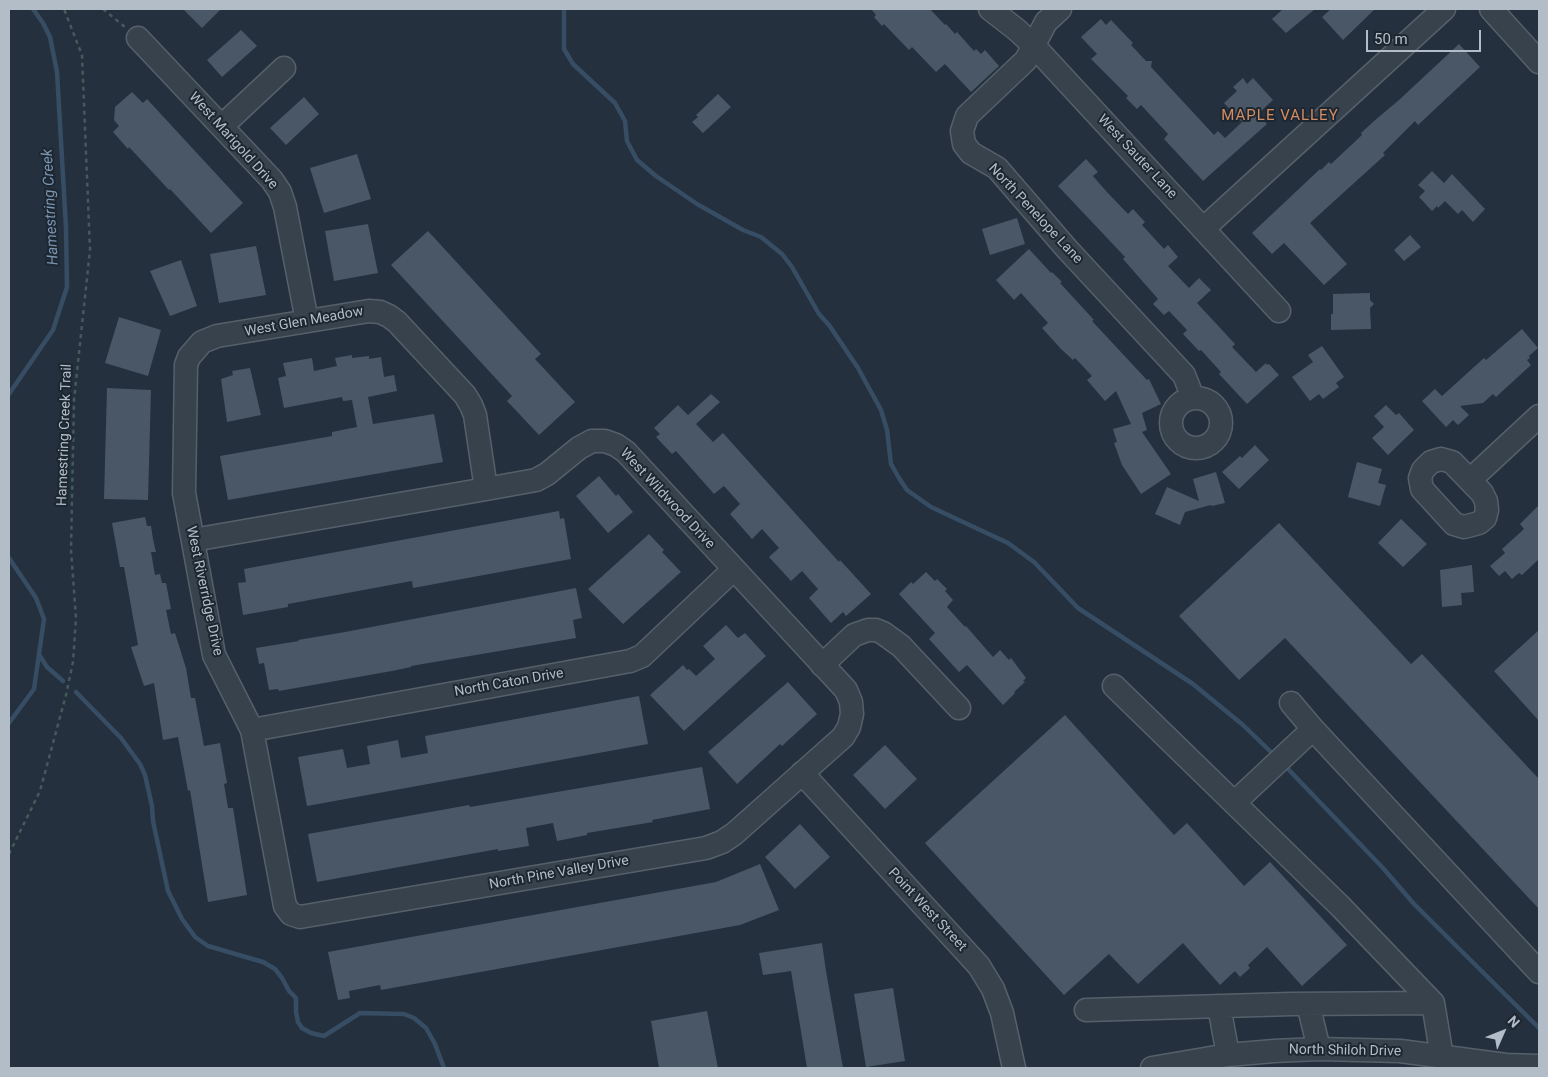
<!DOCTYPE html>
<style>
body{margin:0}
#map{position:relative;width:1548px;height:1077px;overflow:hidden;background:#24303d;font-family:Roboto,sans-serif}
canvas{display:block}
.frame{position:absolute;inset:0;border:10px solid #b3bdc8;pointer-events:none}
.north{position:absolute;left:1478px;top:1007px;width:50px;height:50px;-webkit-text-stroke:4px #1d2732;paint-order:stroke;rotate:46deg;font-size:14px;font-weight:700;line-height:20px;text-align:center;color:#b3bdc8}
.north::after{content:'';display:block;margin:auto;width:18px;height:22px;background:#b3bdc8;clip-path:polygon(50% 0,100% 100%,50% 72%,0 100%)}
.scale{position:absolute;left:1366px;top:30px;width:115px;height:22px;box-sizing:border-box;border:2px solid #b3bdc8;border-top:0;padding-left:6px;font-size:15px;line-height:18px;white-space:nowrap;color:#b3bdc8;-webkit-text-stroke:4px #1d2732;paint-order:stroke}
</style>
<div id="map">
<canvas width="1548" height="1077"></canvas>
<div class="frame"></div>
<div class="north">N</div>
<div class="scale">50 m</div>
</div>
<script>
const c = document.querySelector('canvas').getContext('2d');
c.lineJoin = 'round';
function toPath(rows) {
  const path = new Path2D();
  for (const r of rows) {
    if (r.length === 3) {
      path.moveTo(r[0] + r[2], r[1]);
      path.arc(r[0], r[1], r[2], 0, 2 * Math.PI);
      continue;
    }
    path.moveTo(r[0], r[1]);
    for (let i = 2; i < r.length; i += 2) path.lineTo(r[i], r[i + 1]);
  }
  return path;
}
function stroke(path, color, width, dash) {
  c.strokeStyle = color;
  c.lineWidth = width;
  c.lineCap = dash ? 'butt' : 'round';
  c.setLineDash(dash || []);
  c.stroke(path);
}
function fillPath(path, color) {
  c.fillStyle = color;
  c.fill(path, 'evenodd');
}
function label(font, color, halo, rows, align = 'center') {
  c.font = font + ' Roboto,sans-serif';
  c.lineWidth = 4;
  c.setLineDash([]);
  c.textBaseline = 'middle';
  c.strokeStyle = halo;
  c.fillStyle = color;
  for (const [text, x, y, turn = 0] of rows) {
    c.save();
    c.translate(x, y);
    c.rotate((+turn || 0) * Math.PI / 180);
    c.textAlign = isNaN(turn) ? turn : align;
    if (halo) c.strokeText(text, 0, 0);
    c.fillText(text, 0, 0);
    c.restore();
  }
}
const stream = toPath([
 [564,9,564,49,573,64,615,103,625,121,627,141,637,160,656,176,697,204,743,230,761,237,782,254,792,267,819,314,829,325,858,368,881,410,887,430,891,464,899,478,907,490,931,507,1008,543,1034,562,1078,608,1193,684,1243,725,1271,752],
 [9,394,53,330,67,287,66,228,57,72,50,37,43,23,33,9],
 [9,558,36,598,44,619,34,689,9,723],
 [40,656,47,667,63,681],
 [76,692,121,738,140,764,145,775,152,806,153,821,168,891,182,919,195,937,208,946,263,962,275,969,282,978,289,991,296,998,296,1012,298,1022,302,1028,311,1033,324,1036,360,1013,404,1014,414,1018,426,1028,435,1044,444,1068],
 [1288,769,1383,868,1414,904,1539,1028]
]);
const building = toPath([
 [183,9,221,9,202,28],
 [871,9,930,9,945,25,946,24,955,34,957,32,974,51,976,49,981,54,985,50,999,66,971,92,945,64,936,72,912,47,909,50,884,24,882,26,874,17,876,15],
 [1283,9,1315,9,1286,33,1272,19],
 [1331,9,1375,9,1343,40,1322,17],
 [1101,19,1106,25,1111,20,1133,43,1131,45,1146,61,1152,61,1151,67,1214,135,1218,131,1225,138,1242,122,1224,103,1237,91,1233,87,1243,78,1247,84,1253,78,1273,100,1258,114,1267,124,1203,181,1164,139,1168,134,1141,105,1137,109,1126,98,1128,96,1091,59,1097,54,1081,37],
 [241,30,257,46,222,77,207,60],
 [1459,44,1480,67,1418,125,1415,121,1383,153,1385,155,1310,223,1347,264,1324,285,1284,243,1272,254,1252,233,1320,169,1321,170,1329,162,1331,164,1362,135,1361,133,1374,121,1399,100],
 [132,92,143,103,147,99,243,203,211,233,170,189,169,190,129,147,128,149,113,132,119,126,114,120,115,107],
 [718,94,731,107,703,133,692,122,698,117,696,115],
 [304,97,319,114,286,145,270,128],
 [357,154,371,199,324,213,310,168],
 [1086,159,1098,172,1093,176,1106,191,1128,214,1133,209,1145,222,1142,225,1164,249,1168,245,1178,257,1168,266,1189,288,1199,278,1211,290,1197,303,1235,344,1232,347,1256,372,1266,363,1267,365,1269,364,1279,375,1247,404,1219,374,1221,372,1201,350,1199,351,1183,334,1187,330,1169,311,1164,315,1153,304,1158,299,1123,259,1125,257,1058,186],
 [1432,171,1444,183,1452,174,1485,209,1473,222,1462,210,1458,214,1445,201,1438,208,1437,206,1432,211,1419,197,1425,191,1418,185],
 [1017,218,1025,244,990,255,982,229],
 [368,224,378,273,334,281,325,231],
 [428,231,541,354,535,359,575,402,539,435,507,401,512,396,391,265],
 [1410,235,1421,247,1404,261,1394,250],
 [256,246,266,295,219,303,210,254],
 [1029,249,1051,273,1052,272,1062,282,1060,283,1094,320,1092,321,1147,380,1149,379,1161,404,1142,413,1147,430,1142,432,1171,474,1141,494,1122,465,1114,443,1117,442,1113,429,1131,424,1116,391,1105,401,1087,380,1092,376,1075,358,1073,360,1061,349,1042,328,1048,323,1021,293,1014,300,996,280],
 [181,260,197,306,170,316,150,271],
 [1370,293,1370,300,1374,304,1370,308,1371,329,1331,330,1331,314,1333,314,1333,294],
 [119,317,161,330,148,376,105,363],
 [1522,329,1538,348,1529,356,1530,358,1527,360,1531,365,1496,397,1493,394,1483,403,1460,406,1469,415,1458,425,1453,420,1446,427,1422,401,1435,389,1442,396,1484,358,1486,360],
 [1322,346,1344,377,1336,383,1339,387,1323,399,1319,394,1310,401,1292,377,1313,362,1308,355],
 [352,355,352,358,369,356,369,359,381,357,384,377,394,375,397,391,368,397,373,424,434,414,443,462,228,500,220,456,332,436,332,432,357,427,352,400,343,401,342,397,284,408,278,378,286,376,283,363,312,358,314,371,337,366,335,358],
 [250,368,261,415,227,422,221,379,233,375,232,371],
 [107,388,151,390,148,500,104,499],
 [711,394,720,402,696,424,713,442,723,433,839,562,840,560,871,594,846,616,843,612,831,623,809,598,818,589,802,571,791,581,769,557,779,548,762,529,752,539,730,514,740,504,724,486,714,494,676,451,672,454,656,437,660,434,654,428,678,405,688,415],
 [1386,405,1396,415,1399,413,1414,430,1388,455,1372,438,1384,427,1374,416],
 [1255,445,1269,460,1239,489,1222,472,1240,456,1242,458],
 [1357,462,1382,469,1378,483,1386,485,1380,506,1348,497],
 [1216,472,1225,503,1212,506,1211,505,1185,512,1180,525,1155,514,1167,487,1199,501,1193,479],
 [599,476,616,496,618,494,633,512,608,533,576,496],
 [1539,505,1539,559,1522,575,1519,573,1512,579,1505,571,1499,576,1490,566,1505,553,1502,549,1524,529,1520,524],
 [559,511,560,519,564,518,571,559,413,588,412,581,288,604,288,607,243,615,238,583,246,582,244,569],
 [145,517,147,526,151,526,153,539,156,552,151,552,155,575,160,574,162,583,166,583,171,609,166,610,171,634,175,633,186,668,191,698,195,698,204,746,220,743,227,783,224,784,228,808,233,808,247,895,208,902,190,790,188,791,178,737,163,740,154,683,144,686,131,647,138,645,124,567,120,567,112,523],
 [1401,519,1427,544,1403,567,1378,543],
 [1279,523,1411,664,1422,654,1539,779,1539,909,1285,638,1239,680,1179,616],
 [649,534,664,550,662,552,681,572,623,624,588,589],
 [1472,565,1474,592,1461,593,1462,605,1442,607,1440,570],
 [926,572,935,581,937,579,947,589,945,591,953,600,947,607,965,627,966,626,993,657,1000,650,1009,660,1011,658,1026,678,1023,681,1025,682,1014,692,1015,693,1003,705,967,665,959,672,929,639,935,633,899,594,911,582,913,584],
 [576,588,582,618,573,620,576,638,411,666,411,667,392,671,279,691,278,689,269,690,264,663,259,664,256,648,299,641,298,640,345,632],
 [726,625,738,638,745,633,766,656,684,731,650,695,683,665,687,670,689,669,696,676,715,659,703,646],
 [1539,630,1539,721,1494,671],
 [788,682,817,714,782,746,780,744,737,784,708,752],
 [639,696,648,744,307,806,298,757,343,749,347,768,370,764,367,746,398,740,401,758,428,753,425,736],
 [1065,715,1174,835,1187,823,1244,886,1270,862,1347,945,1302,986,1267,947,1248,965,1250,968,1240,977,1235,971,1220,985,1183,943,1138,984,1109,954,1064,995,925,843],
 [885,745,917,779,885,809,853,775],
 [702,767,710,809,652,820,653,822,587,833,587,835,557,841,553,823,526,828,529,846,498,851,498,849,317,882,308,834,469,805,470,807],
 [800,824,830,857,795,889,765,857],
 [760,864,779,910,740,925,381,990,380,985,349,991,350,998,338,1000,328,952,716,882],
 [822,943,826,971,843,1068,807,1068,791,971,763,975,759,953],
 [893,988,905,1061,866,1067,854,994],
 [707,1011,718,1068,659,1068,651,1021]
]);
const path = toPath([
 [103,9,125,27],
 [9,854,40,791,66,695,73,662,76,618,71,550,74,400,90,250,82,55,64,9]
]);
const minor = toPath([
 [990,9,1017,30,1034,46,1279,311],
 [1060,9,1046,22,1026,60,967,116,962,131,964,144,971,153,997,168,1067,249,1184,375,1193,398],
 [1491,9,1539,62],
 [138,38,272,180,280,192,285,207,307,321],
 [222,126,284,68],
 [1203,229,1444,9],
 [1196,423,25],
 [1441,459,1452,462,1482,493,1486,501,1487,510,1485,518,1479,523,1464,527,1454,524,1422,489,1420,478,1423,470,1431,462,1441,459],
 [1470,480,1539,416],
 [193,540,486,489,536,480,547,474,579,448,592,441,605,441,616,445,626,452,846,690,851,702,852,714,849,727,843,737,734,834,722,842,706,848,300,917,291,914,285,906,252,730,214,655,184,493,186,365,189,357,202,342,217,336,369,311,380,312,389,316,397,322,465,395,471,405,475,415,486,489],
 [822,665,854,635,868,630,876,630,883,633,901,646,959,708],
 [1114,686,1340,906,1433,1003],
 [1291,703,1313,729,1539,972],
 [252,730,630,661,642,656,733,570],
 [802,773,979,966,993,989,1002,1013,1014,1068],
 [1234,803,1313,729],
 [1308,1004,1319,1049],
 [1219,1006,1228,1055],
 [1086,1010,1292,1004,1433,1003,1442,1057],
 [1152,1068,1228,1055,1274,1051,1319,1049,1400,1051,1506,1065,1539,1066]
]);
const streetNames = [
 ["West Marigold Drive",233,141,48],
 ["West Sauter Lane",1137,157,47],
 ["North Penelope Lane",1035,214,47],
 ["West Glen Meadow",304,322,-10],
 ["Hamestring Creek Trail",65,435,-88],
 ["West Wildwood Drive",667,499,47],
 ["West Riverridge Drive",204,591,78],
 ["North Caton Drive",509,683,-10],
 ["North Pine Valley Drive",559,873,-10],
 ["Point West Street",927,910,47],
 ["North Shiloh Drive",1345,1051,1]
];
const neighbourhoodNames = [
 ["MAPLE VALLEY",1280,116]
];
const waterNames = [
 ["Hamestring Creek",51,207,-93]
];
stroke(stream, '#374d64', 4.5);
fillPath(building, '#4a5766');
stroke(minor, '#56606b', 25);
stroke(path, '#445a5b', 2.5, [4, 4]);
stroke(minor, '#38424d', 22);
label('14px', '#b3bdc8', '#1d2732', streetNames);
c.letterSpacing = '1px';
label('15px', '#d48d62', '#1d2732', neighbourhoodNames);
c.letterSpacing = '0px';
label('italic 15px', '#7b95b0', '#1d2732', waterNames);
</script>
